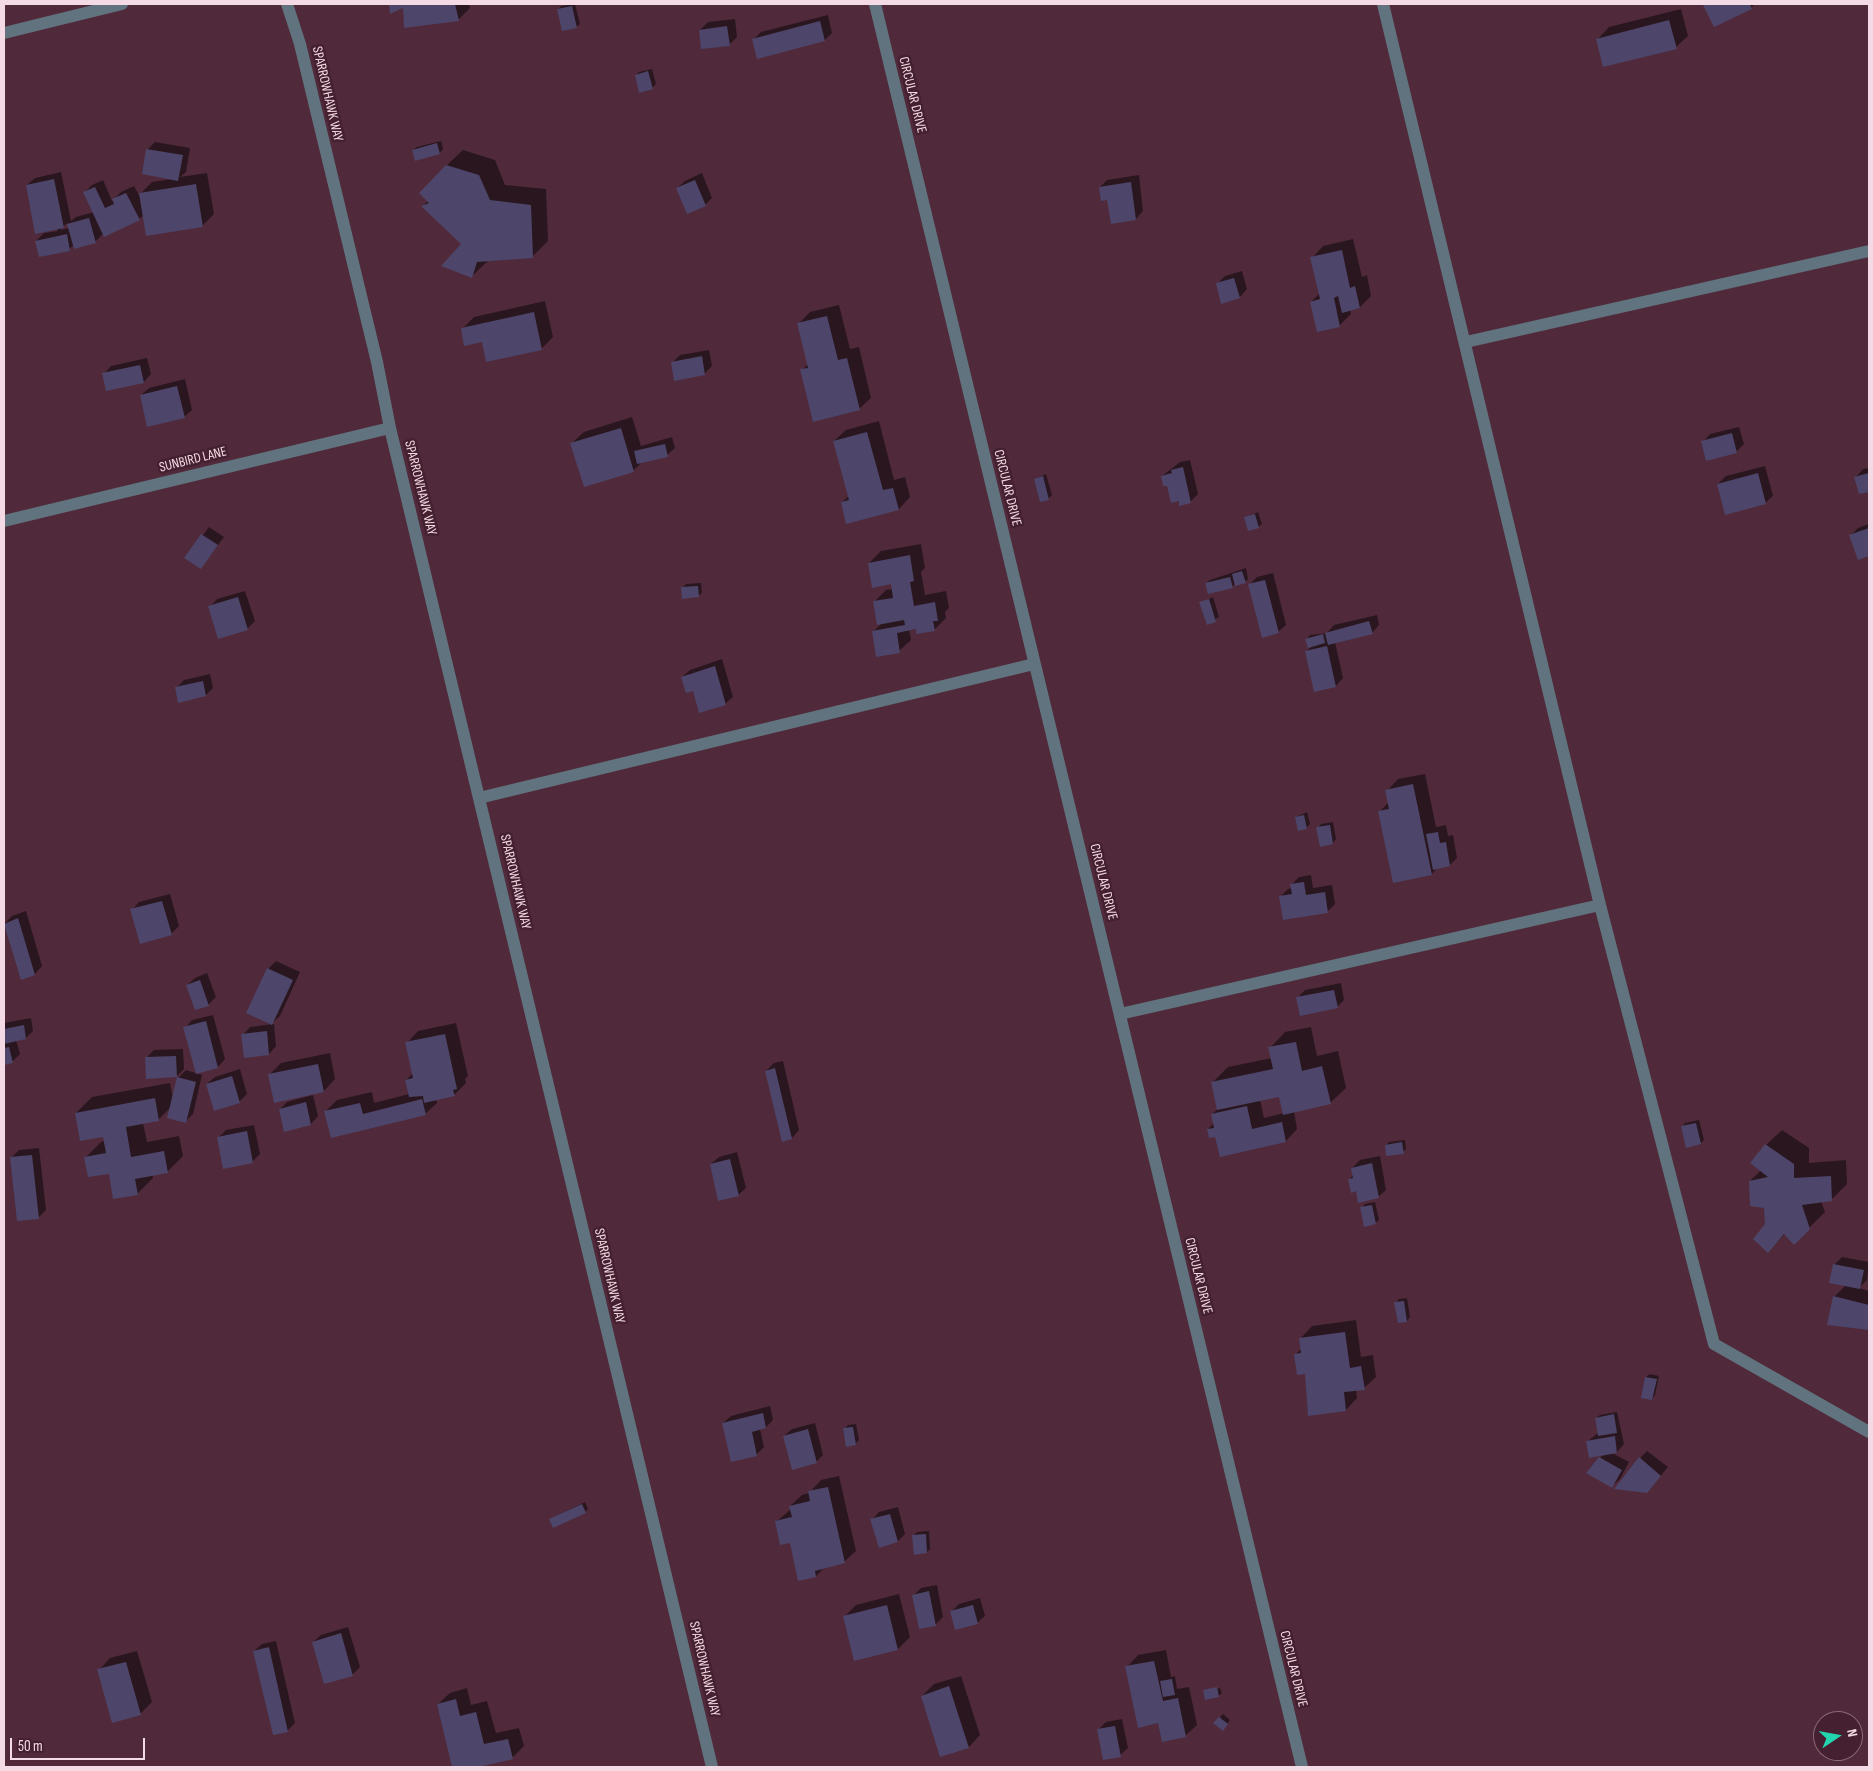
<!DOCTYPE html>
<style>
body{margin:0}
#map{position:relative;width:1873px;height:1771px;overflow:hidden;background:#502a3a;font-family:"Sofia Sans Condensed",sans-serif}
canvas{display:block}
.frame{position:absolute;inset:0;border:5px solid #f4dae4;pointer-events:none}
.north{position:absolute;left:1813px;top:1711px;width:50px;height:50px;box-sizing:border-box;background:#452030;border:1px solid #8b6a78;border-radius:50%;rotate:78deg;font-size:14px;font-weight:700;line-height:20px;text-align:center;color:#f4dae4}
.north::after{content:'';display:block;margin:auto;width:18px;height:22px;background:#23d5af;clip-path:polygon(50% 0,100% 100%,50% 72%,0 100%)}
.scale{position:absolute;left:10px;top:1738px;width:135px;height:22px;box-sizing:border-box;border:2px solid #f4dae4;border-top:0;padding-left:6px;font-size:15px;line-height:18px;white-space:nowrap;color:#f4dae4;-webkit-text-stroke:4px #452030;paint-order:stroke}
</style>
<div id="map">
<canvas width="1873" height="1771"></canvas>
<div class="frame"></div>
<div class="north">N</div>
<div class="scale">50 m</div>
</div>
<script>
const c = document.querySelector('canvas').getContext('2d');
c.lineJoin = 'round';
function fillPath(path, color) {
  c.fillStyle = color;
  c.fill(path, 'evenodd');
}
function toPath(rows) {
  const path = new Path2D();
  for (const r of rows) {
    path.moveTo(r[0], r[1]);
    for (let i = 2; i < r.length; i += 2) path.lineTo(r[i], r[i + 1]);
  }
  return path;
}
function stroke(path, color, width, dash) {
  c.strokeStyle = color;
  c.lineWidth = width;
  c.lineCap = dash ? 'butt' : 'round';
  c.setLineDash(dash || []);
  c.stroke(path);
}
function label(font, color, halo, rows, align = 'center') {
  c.font = font + ' "Sofia Sans Condensed",sans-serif';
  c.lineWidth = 5;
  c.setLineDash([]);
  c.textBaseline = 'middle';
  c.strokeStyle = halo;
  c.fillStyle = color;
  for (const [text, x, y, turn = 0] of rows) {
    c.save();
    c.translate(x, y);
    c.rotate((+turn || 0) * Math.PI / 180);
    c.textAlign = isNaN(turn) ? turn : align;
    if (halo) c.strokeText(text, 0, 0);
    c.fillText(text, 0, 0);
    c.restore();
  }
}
const shadow = toPath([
 [391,4,469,4,470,8,459,19,405,26,405,7,391,12],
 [575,4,580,24,576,27,558,9,562,6],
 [1706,4,1755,4,1751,8,1705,6],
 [1681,9,1688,36,1676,47,1598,39,1609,27],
 [828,15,832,33,825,40,753,40,761,32],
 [735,19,737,37,729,45,700,30,708,22],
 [652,69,656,84,652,88,636,75,639,72],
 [441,141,443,149,440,153,416,160,413,150,417,147],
 [155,142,190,148,186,172,180,177,207,173,214,214,202,226,144,215,139,219,103,234,95,242,74,245,69,249,36,241,44,233,58,231,27,185,35,178,61,172,71,221,76,217,94,212,85,192,92,185,103,180,112,201,121,192,134,186,141,199,140,194,152,182,172,179,144,173,148,149],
 [67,223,69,228,60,230],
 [463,150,495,160,505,185,546,189,548,241,532,257,488,261,472,276,463,244,423,206,428,201,447,165],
 [702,173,712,198,705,205,677,188,685,181],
 [1139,175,1143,211,1136,219,1109,199,1100,187,1107,180],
 [1353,239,1362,277,1367,275,1371,296,1360,307,1350,310,1351,314,1339,326,1311,302,1320,293,1312,258,1323,246],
 [1242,271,1247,289,1240,297,1222,302,1217,284,1225,276],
 [545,301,553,337,542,348,487,360,483,340,462,329,474,317],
 [839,305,850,349,859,347,871,398,859,409,802,370,808,364,798,324,810,312],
 [709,350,712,366,704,374,672,363,680,355],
 [147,358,151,374,144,382,104,374,111,366],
 [185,379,192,410,184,417,141,395,149,388],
 [632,417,641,446,672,437,675,448,667,455,643,461,634,470,572,443,584,432],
 [879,421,894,480,905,477,910,497,899,509,842,502,849,496,834,441,846,430],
 [1739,427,1744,444,1736,452,1703,442,1710,434],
 [1190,460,1198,494,1190,502,1179,500,1162,476,1180,462],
 [1765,466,1773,496,1765,503,1718,484,1726,476],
 [1869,468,1869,490,1860,493,1856,477,1863,469],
 [1046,474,1052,495,1048,499,1035,479],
 [1258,512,1262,524,1258,527,1246,518],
 [1869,524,1869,554,1858,558,1851,535,1858,528],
 [209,527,224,537,201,568,186,558],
 [921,544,925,568,921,572,925,595,946,591,949,608,945,612,946,618,934,630,909,629,911,640,899,651,873,632,882,623,875,601,886,590,893,589,892,583,869,563,881,551],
 [1246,568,1248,579,1245,582,1236,583,1232,587,1206,583,1210,580],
 [1273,573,1286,625,1278,632,1249,585,1257,577],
 [701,583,702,593,698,596,682,588,686,584],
 [245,591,255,621,247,629,210,607,217,599],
 [1213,597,1219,617,1208,623,1201,603],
 [1377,615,1379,625,1372,633,1335,642,1343,678,1336,686,1307,651,1313,645,1307,639,1310,635,1327,633,1334,625],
 [722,659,733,697,725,704,694,689,682,677,690,670],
 [210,674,213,688,206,695,176,688,184,680],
 [1425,774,1436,827,1446,825,1448,836,1453,835,1457,858,1450,865,1438,867,1432,874,1394,882,1379,812,1389,802,1387,791,1398,779],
 [1307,812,1310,824,1306,828,1296,817],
 [1333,822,1336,839,1333,843,1318,828,1321,824],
 [1311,875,1313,888,1332,885,1335,904,1327,912,1280,897,1288,889,1292,888,1292,884,1299,877],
 [170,894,179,926,171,934,132,910,139,902],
 [26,911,42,966,35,974,22,978,5,923,12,916],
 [276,961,300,972,280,1016,272,1023,268,969],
 [207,973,216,997,208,1005,187,985,195,978],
 [1341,983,1344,1000,1337,1007,1298,997,1305,990],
 [213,1015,225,1059,218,1067,185,1028,192,1020],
 [31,1018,33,1031,26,1038,16,1040,20,1054,12,1062,4,1064,4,1023],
 [456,1023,468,1076,465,1079,466,1083,454,1095,436,1099,437,1103,425,1114,332,1137,325,1112,337,1100,372,1092,374,1103,409,1094,406,1080,413,1073,407,1043,418,1031],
 [274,1024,276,1046,269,1054,245,1057,243,1035,250,1027],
 [1311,1027,1317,1056,1338,1051,1346,1088,1330,1103,1294,1111,1297,1129,1286,1141,1221,1155,1216,1136,1208,1129,1214,1123,1212,1114,1218,1109,1212,1083,1228,1067,1272,1058,1270,1048,1285,1032],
 [1280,1095,1284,1113,1264,1118,1260,1100],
 [183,1049,184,1069,177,1076,147,1057,154,1050],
 [330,1053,335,1079,324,1091,269,1075,281,1063],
 [783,1061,799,1130,792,1138,766,1071,774,1063],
 [240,1069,247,1094,239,1102,207,1084,215,1077],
 [186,1070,202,1075,193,1114,185,1122,171,1107,158,1120,143,1123,147,1142,179,1136,183,1156,167,1172,152,1174,153,1178,137,1194,110,1172,86,1157,101,1142,105,1141,104,1135,76,1113,92,1097,170,1083,173,1099,178,1078],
 [313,1095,318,1116,311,1124,280,1109,287,1102],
 [1699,1120,1704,1140,1701,1143,1687,1147,1682,1127,1685,1123],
 [254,1125,260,1154,252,1162,218,1138,226,1130],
 [1782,1130,1809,1148,1809,1163,1846,1160,1847,1184,1831,1200,1821,1201,1825,1212,1794,1243,1786,1233,1768,1251,1765,1207,1750,1181,1761,1170,1766,1145],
 [1405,1140,1406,1149,1403,1152,1386,1145,1389,1142],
 [39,1148,46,1210,39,1217,11,1158,19,1150],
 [737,1152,746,1188,738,1195,711,1164,719,1157],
 [1380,1156,1386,1190,1378,1197,1357,1190,1349,1179,1354,1175,1352,1168,1360,1160],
 [1375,1202,1379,1220,1375,1223,1362,1208,1365,1204],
 [1842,1257,1869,1262,1867,1280,1859,1288,1869,1291,1869,1328,1828,1324,1834,1297,1846,1285,1834,1265],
 [1407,1298,1410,1317,1407,1321,1399,1322,1395,1303,1399,1299],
 [1356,1320,1361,1357,1373,1355,1376,1377,1364,1388,1356,1389,1357,1398,1346,1410,1306,1372,1295,1355,1302,1348,1301,1338,1312,1326],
 [1650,1374,1659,1376,1655,1395,1652,1399,1646,1377],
 [770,1406,773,1420,766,1427,760,1429,764,1447,757,1454,723,1423,731,1416],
 [1617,1412,1624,1444,1617,1452,1612,1453,1629,1462,1620,1479,1612,1486,1600,1458,1604,1454,1588,1441,1598,1433,1596,1418,1600,1415],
 [815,1423,823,1455,816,1462,784,1436,792,1429],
 [856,1424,859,1440,855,1444,844,1429,848,1425],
 [1647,1451,1668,1467,1654,1484,1640,1458],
 [839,1476,856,1551,844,1562,825,1567,816,1576,776,1522,791,1509,790,1506,802,1495,809,1493,821,1480],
 [585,1502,588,1509,585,1512,550,1519],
 [898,1507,905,1534,898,1541,872,1520,879,1512],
 [929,1531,930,1549,927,1552,914,1535,917,1532],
 [937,1585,943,1617,936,1624,920,1628,913,1596,921,1588],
 [899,1594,910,1637,898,1649,855,1659,845,1616,856,1605],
 [980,1598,985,1616,977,1623,952,1611,959,1604],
 [348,1627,360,1667,352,1675,313,1642,321,1635],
 [276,1641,295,1723,287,1731,254,1651,262,1644],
 [1166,1650,1171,1677,1175,1676,1177,1689,1189,1687,1197,1725,1185,1736,1159,1722,1127,1667,1138,1655],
 [137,1651,152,1702,140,1714,99,1670,110,1658],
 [961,1676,980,1735,969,1747,922,1696,934,1684],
 [467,1688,471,1705,487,1701,496,1733,519,1728,524,1746,512,1758,473,1767,454,1767,438,1704,450,1693],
 [1220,1688,1222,1693,1218,1696,1205,1691],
 [1223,1714,1230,1720,1226,1726,1220,1717],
 [1122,1719,1128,1748,1120,1755,1098,1730,1106,1722]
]);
const building = toPath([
 [389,4,455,4,459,21,404,28,403,8,390,14],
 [1706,4,1750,4,1752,9,1714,27,1703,5],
 [572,6,577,28,562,31,557,9],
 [1669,20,1677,49,1603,67,1596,39],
 [820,21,825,41,757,59,752,39],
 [727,26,730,46,701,49,699,30],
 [648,71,653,89,639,93,635,75],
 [437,143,440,154,415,161,412,150],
 [146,149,183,155,178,181,142,174],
 [446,165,479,175,490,200,531,205,533,258,477,262,472,278,441,266,461,244,421,206,429,203,419,193],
 [54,179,64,228,35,234,26,185],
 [695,180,706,206,687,214,676,188],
 [1131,182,1136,220,1111,224,1107,200,1101,201,1099,187],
 [196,184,203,227,146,236,139,193],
 [95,187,105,208,114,204,112,199,126,193,140,220,104,237,83,192],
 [89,218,96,243,74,249,67,224],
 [67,234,70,251,39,257,35,241],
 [1342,250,1350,288,1355,286,1360,308,1342,313,1338,296,1334,298,1340,327,1317,332,1310,302,1320,299,1310,257],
 [1234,278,1240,298,1221,304,1216,283],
 [534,312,542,350,486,362,482,342,464,346,461,328],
 [827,316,838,360,847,358,860,410,813,422,800,369,808,368,797,323],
 [702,356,705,375,674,381,671,362],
 [140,365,144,383,106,391,102,373],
 [177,386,185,418,147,427,140,395],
 [621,428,634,472,584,487,570,443],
 [867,432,883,490,893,488,899,510,846,524,841,502,849,500,833,441],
 [1732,433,1737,453,1706,461,1701,441],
 [665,444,668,457,637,464,634,451],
 [1183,467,1191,503,1179,506,1179,501,1171,503,1167,486,1163,486,1161,476,1172,473,1171,470],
 [1758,473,1766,504,1725,515,1717,484],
 [1869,473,1869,492,1859,494,1854,477],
 [1043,476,1049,500,1040,502,1034,479],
 [1255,514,1259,528,1248,531,1244,517],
 [1869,528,1869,556,1858,560,1849,535],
 [201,534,218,545,201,569,184,558],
 [910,555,914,581,910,582,914,606,935,602,938,621,933,621,935,631,916,634,916,629,897,633,900,653,876,657,872,631,905,625,904,620,877,625,873,601,893,598,891,584,872,588,868,563],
 [1242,571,1246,583,1235,586,1232,574],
 [1230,577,1233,588,1208,594,1205,583],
 [1265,580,1279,633,1262,638,1248,584],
 [698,586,699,597,682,599,681,587],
 [238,597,248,630,218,639,208,606],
 [1209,599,1216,622,1207,625,1199,602],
 [1369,621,1373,634,1328,645,1325,633],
 [1323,634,1325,643,1308,648,1305,639],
 [1327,646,1336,687,1314,692,1305,651],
 [715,666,726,705,699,713,693,691,686,693,681,677],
 [203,681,206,696,178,703,175,687],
 [1413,784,1432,875,1393,883,1378,811,1389,809,1385,790],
 [1304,815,1307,829,1298,831,1295,817],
 [1330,825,1333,844,1320,847,1316,827],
 [1438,832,1440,843,1446,842,1450,866,1433,870,1426,834],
 [1304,882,1306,895,1325,892,1328,913,1283,920,1279,896,1292,894,1290,884],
 [162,901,172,935,140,944,130,909],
 [18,918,35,975,21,980,4,924],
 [267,968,293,980,272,1025,246,1013],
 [200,980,209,1006,195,1010,186,985],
 [1334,990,1338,1008,1300,1016,1296,997],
 [206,1021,218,1068,196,1074,183,1027],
 [24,1025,26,1039,4,1044,4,1029],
 [267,1031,269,1055,244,1058,241,1034],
 [445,1034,457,1089,453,1090,455,1096,424,1103,423,1096,409,1097,405,1080,413,1078,405,1042],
 [1296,1042,1302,1071,1322,1066,1331,1104,1283,1115,1279,1097,1217,1110,1211,1082,1273,1069,1268,1047],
 [9,1047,13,1063,4,1065,4,1048],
 [176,1056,177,1077,146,1079,145,1057],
 [318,1064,324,1092,274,1103,268,1074],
 [775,1068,792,1139,782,1142,765,1071],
 [232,1076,240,1103,214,1111,206,1084],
 [177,1077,196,1082,186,1123,167,1118],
 [155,1098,159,1121,126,1127,131,1157,164,1151,168,1173,135,1179,138,1195,113,1199,109,1174,88,1177,84,1157,106,1153,103,1137,80,1141,75,1113],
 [422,1099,426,1115,331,1138,324,1111,360,1103,363,1114],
 [306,1102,311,1125,284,1132,279,1109],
 [1247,1106,1252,1129,1282,1122,1286,1142,1220,1157,1215,1137,1209,1138,1207,1129,1214,1128,1211,1114],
 [1696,1123,1701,1144,1686,1148,1681,1126],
 [247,1131,253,1163,223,1169,217,1137],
 [1402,1142,1404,1154,1386,1156,1385,1145],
 [1765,1144,1794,1164,1794,1178,1831,1176,1832,1201,1802,1205,1810,1229,1794,1245,1784,1234,1768,1253,1753,1239,1765,1224,1764,1208,1750,1206,1749,1181,1768,1177,1750,1163],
 [32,1155,39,1219,17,1221,10,1157],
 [730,1159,739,1196,718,1201,710,1164],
 [1372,1163,1379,1198,1358,1203,1356,1191,1351,1193,1348,1179,1353,1178,1351,1168],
 [1372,1205,1376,1224,1364,1227,1360,1207],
 [1833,1264,1864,1270,1860,1289,1829,1283],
 [1833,1296,1869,1305,1869,1330,1827,1325],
 [1404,1301,1407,1322,1398,1323,1394,1302],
 [1345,1332,1350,1368,1361,1366,1365,1390,1344,1392,1346,1411,1308,1416,1305,1374,1297,1375,1294,1354,1301,1353,1299,1338],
 [1645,1377,1657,1379,1652,1400,1641,1398],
 [763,1413,766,1428,752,1432,757,1456,731,1462,722,1423],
 [1614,1414,1617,1433,1598,1436,1595,1418],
 [853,1427,856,1445,846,1447,843,1428],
 [808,1429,817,1463,792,1470,783,1436],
 [1615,1436,1617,1453,1589,1458,1586,1441],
 [1599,1457,1622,1470,1612,1488,1586,1473],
 [1639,1457,1661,1476,1647,1493,1614,1489],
 [828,1487,845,1563,815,1571,816,1577,798,1581,790,1543,780,1545,775,1521,792,1517,789,1506,810,1501,808,1491],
 [582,1504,586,1513,553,1528,549,1519],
 [890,1514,898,1542,879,1548,870,1519],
 [926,1534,927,1553,914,1555,912,1535],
 [929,1591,936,1626,919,1629,912,1595],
 [887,1605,898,1650,854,1661,843,1616],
 [973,1605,978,1624,955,1630,950,1611],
 [341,1633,353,1676,324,1684,312,1642],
 [269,1647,288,1732,273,1735,253,1651],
 [1154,1661,1163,1701,1178,1698,1186,1737,1162,1742,1158,1723,1138,1728,1125,1666],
 [126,1662,141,1715,112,1723,97,1669],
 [1172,1679,1175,1695,1163,1697,1160,1681],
 [949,1686,969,1748,940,1757,921,1696],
 [1217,1687,1219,1697,1205,1700,1203,1690],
 [456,1699,460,1716,476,1712,484,1744,508,1739,513,1759,479,1767,452,1767,437,1704],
 [1219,1717,1228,1724,1223,1731,1213,1723],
 [1115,1726,1121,1757,1103,1760,1097,1729]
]);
const minor = toPath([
 [287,4,300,44,377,362,390,428,712,1767],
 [875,4,1302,1767],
 [1383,4,1600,905,1714,1344,1869,1432],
 [4,33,122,4],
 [1466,342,1869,251],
 [4,521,390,428],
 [479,798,1034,664],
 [1120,1014,1600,905]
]);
const streetNames = [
 ["SPARROWHAWK WAY",327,94,77],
 ["CIRCULAR DRIVE",912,95,76],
 ["SUNBIRD LANE",193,460,-14],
 ["SPARROWHAWK WAY",420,488,76],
 ["CIRCULAR DRIVE",1007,488,76],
 ["SPARROWHAWK WAY",515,882,77],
 ["CIRCULAR DRIVE",1103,882,76],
 ["SPARROWHAWK WAY",609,1276,77],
 ["CIRCULAR DRIVE",1198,1276,76],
 ["SPARROWHAWK WAY",704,1669,77],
 ["CIRCULAR DRIVE",1293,1669,76]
];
fillPath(shadow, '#0007');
fillPath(building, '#4d456a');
stroke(minor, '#61737e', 12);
label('14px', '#f4dae4', '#452030', streetNames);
</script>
